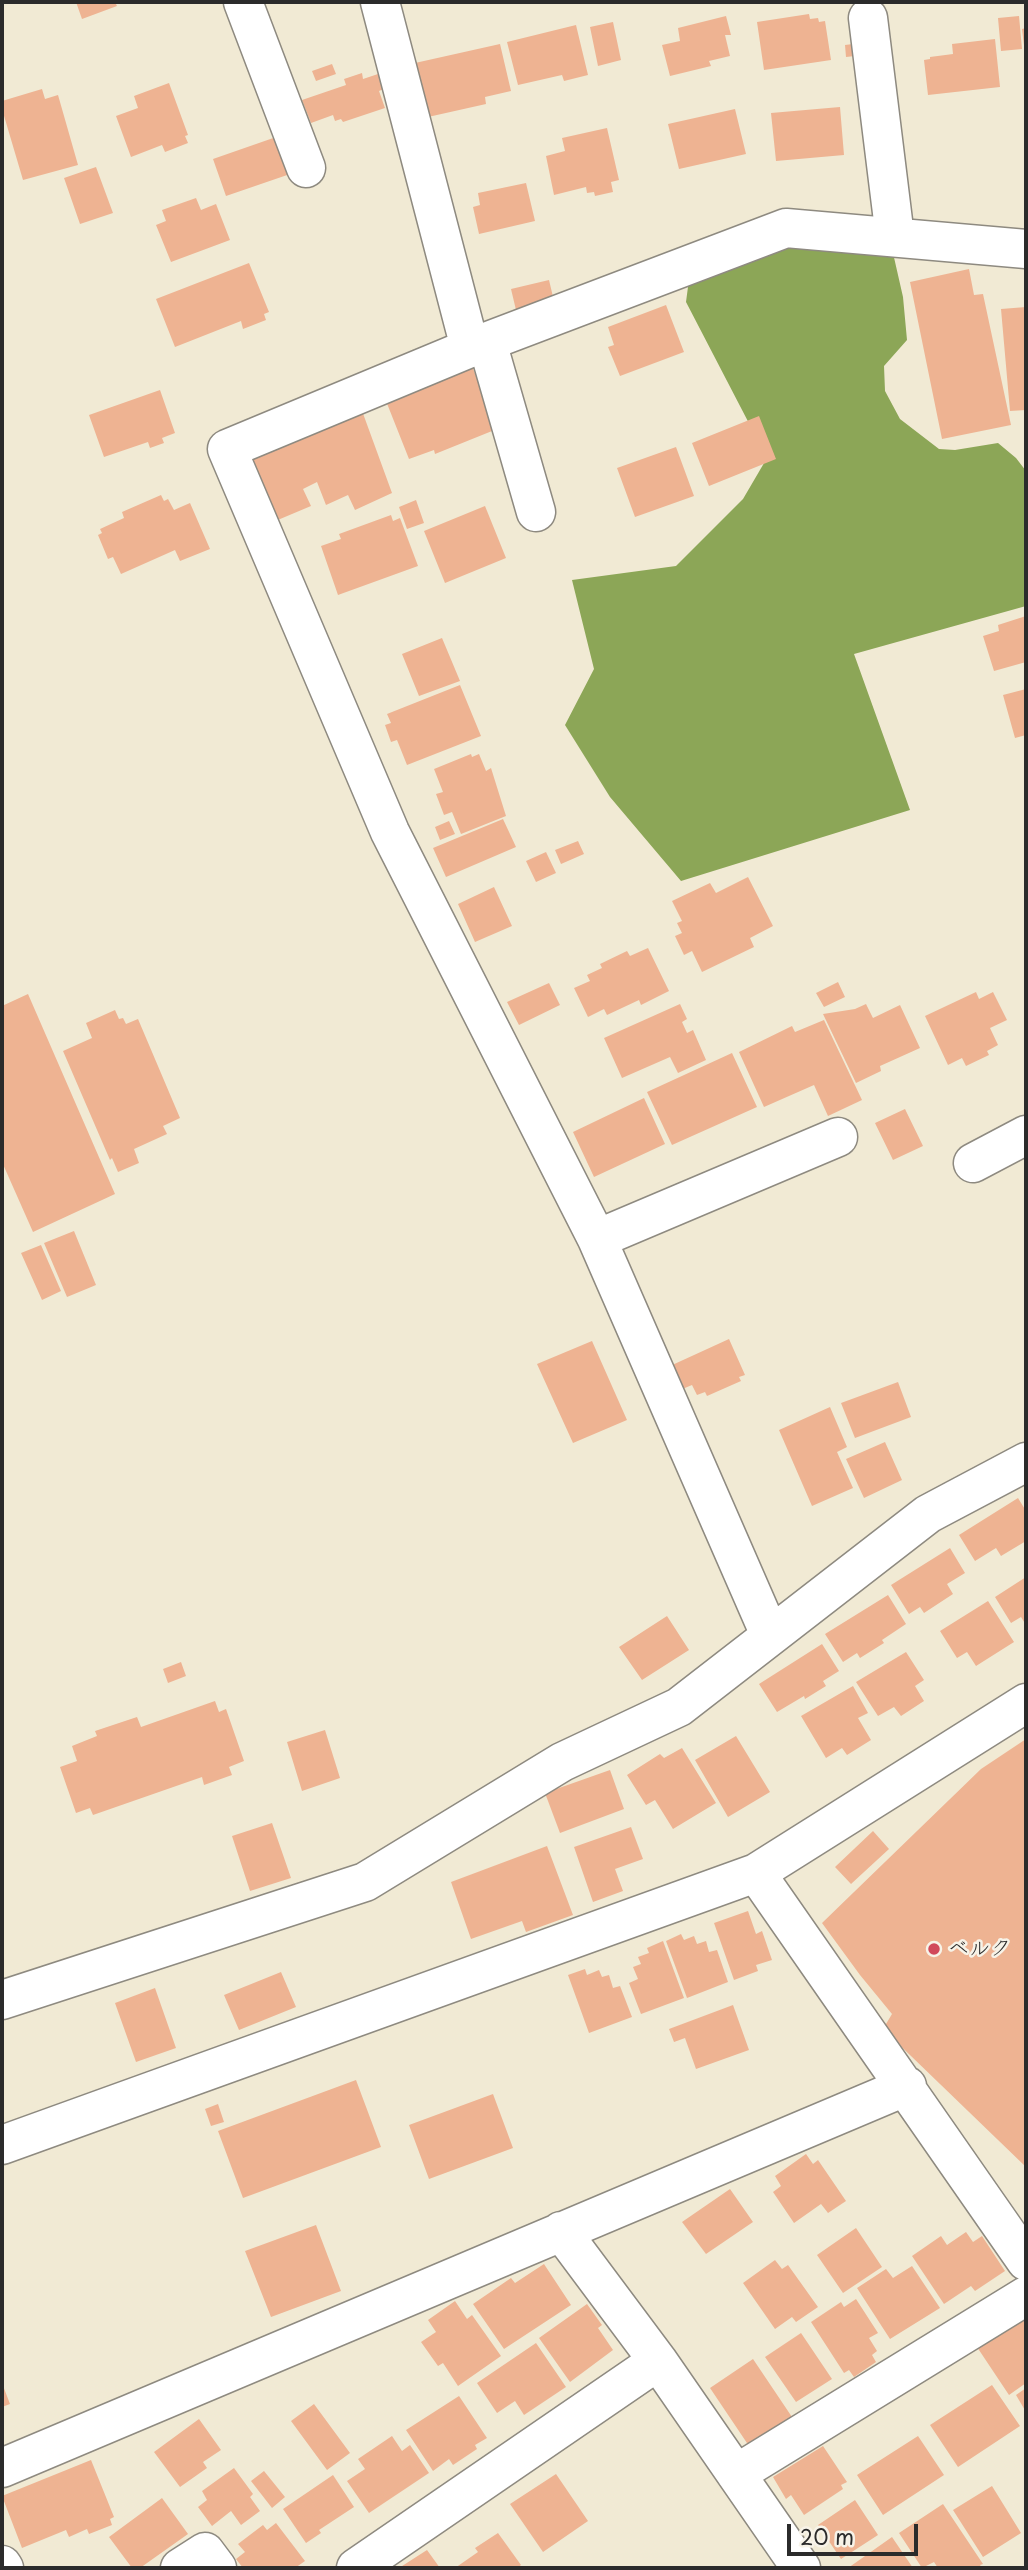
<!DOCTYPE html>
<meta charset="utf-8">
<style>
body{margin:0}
#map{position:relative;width:1028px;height:2570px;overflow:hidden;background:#f1ead4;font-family:"Playpen Sans",sans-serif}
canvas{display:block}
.frame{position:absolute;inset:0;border:4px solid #2b2b2b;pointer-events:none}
.scale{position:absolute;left:787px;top:2524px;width:131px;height:32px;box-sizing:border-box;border:4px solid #2b2b2b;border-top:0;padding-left:9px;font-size:21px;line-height:24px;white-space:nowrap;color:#2b2b2b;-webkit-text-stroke:5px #f7f3e8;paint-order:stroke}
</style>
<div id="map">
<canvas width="1028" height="2570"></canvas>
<div class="frame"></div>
<div class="scale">20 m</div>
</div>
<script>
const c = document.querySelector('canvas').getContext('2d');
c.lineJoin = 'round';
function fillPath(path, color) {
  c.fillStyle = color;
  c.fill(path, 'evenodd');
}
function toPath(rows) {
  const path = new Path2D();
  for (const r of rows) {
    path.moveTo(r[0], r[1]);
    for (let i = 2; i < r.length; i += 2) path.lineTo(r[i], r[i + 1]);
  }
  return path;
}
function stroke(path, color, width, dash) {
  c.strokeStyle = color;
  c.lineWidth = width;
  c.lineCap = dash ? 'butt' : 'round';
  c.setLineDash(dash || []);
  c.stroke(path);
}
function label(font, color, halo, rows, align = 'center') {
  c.font = font + ' "Playpen Sans","Klee One",sans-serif';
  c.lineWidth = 5;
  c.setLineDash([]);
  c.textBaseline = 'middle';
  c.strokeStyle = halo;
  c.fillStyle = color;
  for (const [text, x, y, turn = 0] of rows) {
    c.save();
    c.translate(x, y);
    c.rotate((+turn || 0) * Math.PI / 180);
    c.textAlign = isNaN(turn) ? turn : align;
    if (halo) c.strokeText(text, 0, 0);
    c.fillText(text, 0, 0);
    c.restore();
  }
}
const forest = toPath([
 [792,238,893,253,903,297,907,340,884,366,885,391,900,419,939,449,955,450,998,443,1016,458,1026,471,1026,606,854,654,910,810,681,881,610,797,565,725,594,669,572,580,676,566,743,499,767,458,686,302,690,272]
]);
const building = toPath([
 [76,2,115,2,117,6,82,19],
 [809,14,810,19,818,18,819,22,825,21,831,60,764,70,757,22],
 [726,16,731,35,725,35,730,56,709,61,711,66,670,76,662,45,680,41,678,28],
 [1019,16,1022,49,1001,51,998,18],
 [613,22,621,60,598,66,590,27],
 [576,25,588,75,564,81,562,75,518,85,507,42],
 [1026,28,1026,54,1025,54,1022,29],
 [995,39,1000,87,928,95,924,60,930,59,930,57,953,54,952,44],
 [500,44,511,91,485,97,486,104,428,117,415,63],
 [853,44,855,56,846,57,845,45],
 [332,64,336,74,316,81,312,71],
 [362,73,363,79,381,73,386,88,379,91,385,108,343,122,341,119,335,121,333,115,311,123,302,100,346,85,344,79],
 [169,83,188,135,185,136,188,143,165,152,162,145,131,157,116,116,138,108,134,96],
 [42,89,45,99,58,95,78,165,23,180,2,109,2,101],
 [840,107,844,155,776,161,771,113],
 [735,109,746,154,679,169,668,124],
 [607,128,619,180,611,182,613,192,595,196,594,192,587,193,586,187,554,195,546,156,565,151,562,138],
 [279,136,293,173,226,196,213,159],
 [96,167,113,213,80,224,64,178],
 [526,183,535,221,479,234,473,207,480,205,478,193],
 [196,198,201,210,216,204,230,240,171,262,156,225,166,221,162,210],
 [249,263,269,312,264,314,266,320,243,329,241,321,175,347,156,299],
 [969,269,974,295,983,294,1011,425,942,439,910,282],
 [549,280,554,301,516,310,511,289],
 [666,305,684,352,620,376,608,347,614,345,608,327],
 [1026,307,1026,410,1010,411,1001,309],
 [472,366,497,429,435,454,434,450,409,459,386,401],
 [160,390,175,433,162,438,164,443,150,448,148,442,104,457,89,415],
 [361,408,392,493,355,510,348,495,326,505,317,482,303,489,311,506,273,522,248,457],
 [759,416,776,459,709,486,692,443],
 [676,447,694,496,635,517,617,468],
 [161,495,164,501,168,499,174,510,190,503,210,549,180,561,175,550,121,574,113,557,108,559,98,535,102,533,100,529,124,518,122,512],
 [416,500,424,523,407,529,399,507],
 [485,506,506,558,445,583,424,531],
 [391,515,393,521,400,518,418,566,338,595,321,546,341,539,339,534],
 [1026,616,1026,662,994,671,983,636,999,631,998,625],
 [442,638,460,681,419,696,402,654],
 [460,685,481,736,407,765,397,740,391,742,385,725,391,723,387,714],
 [1026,689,1026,735,1015,738,1003,695],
 [471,754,472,757,479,754,486,771,491,768,506,816,461,834,452,812,444,815,436,794,443,792,434,769],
 [503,819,516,847,446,877,433,848],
 [449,821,455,834,440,840,435,827],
 [578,841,584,854,561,864,555,850],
 [546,852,556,873,536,882,526,861],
 [748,877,773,926,750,938,754,947,702,972,692,951,684,955,675,936,682,933,677,923,682,921,672,901,710,883,716,893],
 [494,887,512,926,475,942,458,904],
 [648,948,669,991,641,1005,639,1000,607,1015,604,1009,588,1017,574,988,590,981,587,975,602,968,600,964,627,951,630,956],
 [838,982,845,997,824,1007,816,993],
 [549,983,560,1005,519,1025,507,1002],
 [976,992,979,999,993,992,1007,1020,990,1028,998,1045,987,1051,989,1055,966,1066,962,1058,948,1065,925,1016],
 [28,994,115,1194,33,1232,2,1162,2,1006],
 [680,1004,687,1019,682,1022,687,1033,693,1030,706,1060,678,1073,670,1057,622,1078,604,1038],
 [866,1004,873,1018,900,1005,920,1048,880,1066,881,1071,856,1083,823,1014,855,1009],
 [115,1010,119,1019,123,1018,126,1024,138,1019,180,1118,163,1126,167,1134,134,1149,139,1163,118,1172,112,1158,110,1160,63,1051,92,1038,86,1023],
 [824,1020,862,1100,828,1116,814,1085,764,1107,739,1052,792,1026,795,1032],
 [732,1053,757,1107,672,1145,647,1092],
 [644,1098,665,1144,594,1177,573,1132],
 [905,1109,923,1146,893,1160,875,1123],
 [74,1231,96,1285,67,1297,44,1243],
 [41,1245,61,1291,42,1300,21,1253],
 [729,1339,745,1375,739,1377,741,1381,707,1396,705,1392,697,1395,692,1385,680,1390,670,1366],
 [592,1341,627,1420,573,1443,537,1364],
 [898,1382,911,1417,855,1438,841,1403],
 [830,1407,847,1447,837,1452,853,1488,812,1506,779,1430],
 [885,1442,902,1480,864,1498,846,1459],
 [1018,1498,1026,1511,1026,1541,1001,1556,996,1548,975,1561,959,1535],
 [950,1548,965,1573,947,1584,953,1594,924,1613,920,1607,909,1614,891,1585],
 [1026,1577,1026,1625,1021,1617,1011,1623,995,1597],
 [888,1595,906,1624,882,1640,884,1643,860,1658,857,1653,843,1662,825,1634],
 [988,1601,1014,1642,976,1666,967,1652,957,1658,940,1631],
 [667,1616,689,1650,642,1680,619,1647],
 [822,1644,839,1671,823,1681,826,1686,805,1699,804,1696,777,1712,759,1684],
 [906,1652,924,1680,915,1686,924,1701,901,1716,894,1707,878,1716,856,1682],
 [181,1662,186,1676,168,1683,163,1669],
 [853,1686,868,1713,858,1718,871,1740,847,1755,842,1748,826,1758,801,1716],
 [215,1701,219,1712,226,1709,244,1761,229,1767,232,1775,204,1785,202,1777,93,1815,90,1808,76,1813,60,1767,77,1761,72,1746,97,1736,95,1731,137,1717,141,1727],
 [325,1730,340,1778,302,1791,287,1742],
 [736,1736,770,1792,728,1817,695,1760],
 [1026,1739,1026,2167,883,2029,892,2014,860,1975,822,1923,981,1769],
 [682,1748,716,1803,673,1829,655,1800,646,1805,627,1775,660,1754,664,1758],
 [610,1770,624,1809,560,1833,545,1793],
 [272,1823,291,1878,250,1891,232,1836],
 [631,1827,643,1859,615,1869,623,1891,593,1902,574,1847],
 [873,1831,889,1849,851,1884,835,1867],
 [547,1846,573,1915,526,1932,522,1921,471,1939,451,1882],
 [748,1911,756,1934,762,1931,772,1960,756,1965,758,1971,734,1980,714,1923],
 [681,1934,684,1940,694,1936,697,1944,706,1941,709,1952,717,1950,728,1982,687,1998,666,1941],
 [663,1941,684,1998,641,2014,629,1983,638,1979,633,1967,641,1964,638,1957,649,1953,647,1948],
 [585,1969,587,1975,599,1970,602,1977,609,1975,613,1988,620,1986,632,2017,589,2033,568,1975],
 [281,1972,296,2007,239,2030,224,1995],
 [155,1988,176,2048,136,2062,115,2003],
 [733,2005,749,2050,696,2069,685,2038,674,2042,669,2029],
 [356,2080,381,2147,243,2198,218,2131],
 [493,2094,513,2148,429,2179,409,2125],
 [218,2104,224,2122,211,2126,205,2109],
 [806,2154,813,2164,818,2160,846,2201,828,2213,821,2204,794,2223,773,2192,781,2186,775,2176],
 [730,2189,753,2222,706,2254,682,2222],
 [316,2225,341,2291,271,2317,245,2251],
 [856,2228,882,2267,843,2293,817,2255],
 [966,2232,973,2242,982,2236,1005,2271,975,2291,971,2286,944,2304,912,2256,941,2236,947,2245],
 [775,2260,782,2269,788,2265,818,2307,796,2322,792,2317,775,2329,743,2283],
 [544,2264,571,2305,504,2349,473,2304,511,2278,515,2283],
 [912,2266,940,2308,890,2339,857,2288,886,2269,893,2278],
 [856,2299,878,2333,869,2338,877,2351,872,2355,876,2362,854,2377,849,2370,844,2373,811,2322,841,2302,844,2307],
 [455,2301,467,2319,472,2315,501,2356,458,2386,443,2363,438,2366,421,2342,436,2332,428,2320],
 [587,2304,602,2325,598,2328,613,2350,570,2382,539,2338],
 [1026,2310,1026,2383,1009,2395,975,2344],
 [801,2333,832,2379,796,2402,765,2357],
 [536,2343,566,2387,524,2415,515,2401,497,2413,477,2383],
 [753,2359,792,2417,749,2446,710,2388],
 [2,2383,10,2404,2,2407],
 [992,2385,1020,2426,958,2467,930,2425],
 [1026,2388,1026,2412,1016,2395],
 [459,2396,487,2438,475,2445,477,2449,453,2465,449,2459,433,2471,406,2430],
 [314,2404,350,2453,327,2470,291,2421],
 [199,2419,221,2450,203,2462,207,2468,180,2487,154,2452],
 [392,2436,402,2451,410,2445,429,2473,369,2513,347,2481,365,2469,358,2459],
 [918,2436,944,2475,883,2515,857,2475],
 [823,2446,847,2482,841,2485,843,2489,804,2515,791,2495,786,2499,773,2477],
 [91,2460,114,2517,110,2519,112,2525,89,2534,87,2529,69,2537,66,2530,22,2548,2,2496],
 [234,2468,253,2494,250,2497,260,2511,241,2525,231,2511,212,2526,198,2507,207,2500,202,2491],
 [264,2471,285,2497,272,2508,251,2481],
 [556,2474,588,2521,543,2552,510,2504],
 [333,2475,354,2507,319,2530,321,2533,306,2543,283,2509],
 [992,2486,1021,2533,983,2557,953,2510],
 [162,2498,188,2534,140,2568,132,2568,109,2537],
 [855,2500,878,2535,841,2559,818,2525],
 [943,2504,983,2564,980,2565,982,2568,938,2568,934,2562,922,2568,899,2533],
 [276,2523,305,2561,295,2568,243,2568,236,2559,245,2552,238,2544,263,2525,267,2530],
 [498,2533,521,2565,517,2568,455,2568,478,2552,475,2548],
 [892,2537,913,2568,848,2568],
 [427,2550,440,2568,399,2568]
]);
const minor = toPath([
 [243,2,306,168],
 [380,2,470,348],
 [868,18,895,237],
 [487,342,536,512],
 [973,1163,1026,1135],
 [597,1239,838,1137],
 [770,1635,597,1239,390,832,227,449,470,348,786,228,1026,249],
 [756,1873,1026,2261],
 [2,2000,365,1882,562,1762,679,1707,928,1514,1026,1462],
 [2,2145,756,1873,1026,1703],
 [561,2231,658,2361,801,2568],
 [2,2468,907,2086],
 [736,2474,1026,2296],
 [2,2565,4,2568],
 [180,2568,205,2552,217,2568],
 [356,2568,658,2361]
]);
const markers = [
 [934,1949,7,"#d1495b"]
];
const poiNames = [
 ["ベルク",948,1949]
];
fillPath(forest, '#8ca657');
fillPath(building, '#eeb392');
stroke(minor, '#8e8a80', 41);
stroke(minor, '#fff', 38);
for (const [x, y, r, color] of markers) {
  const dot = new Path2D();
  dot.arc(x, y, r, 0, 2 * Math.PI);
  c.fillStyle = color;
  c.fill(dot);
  stroke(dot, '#f7f3e8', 2.5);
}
label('21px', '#2b2b2b', '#f7f3e8', poiNames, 'left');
</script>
